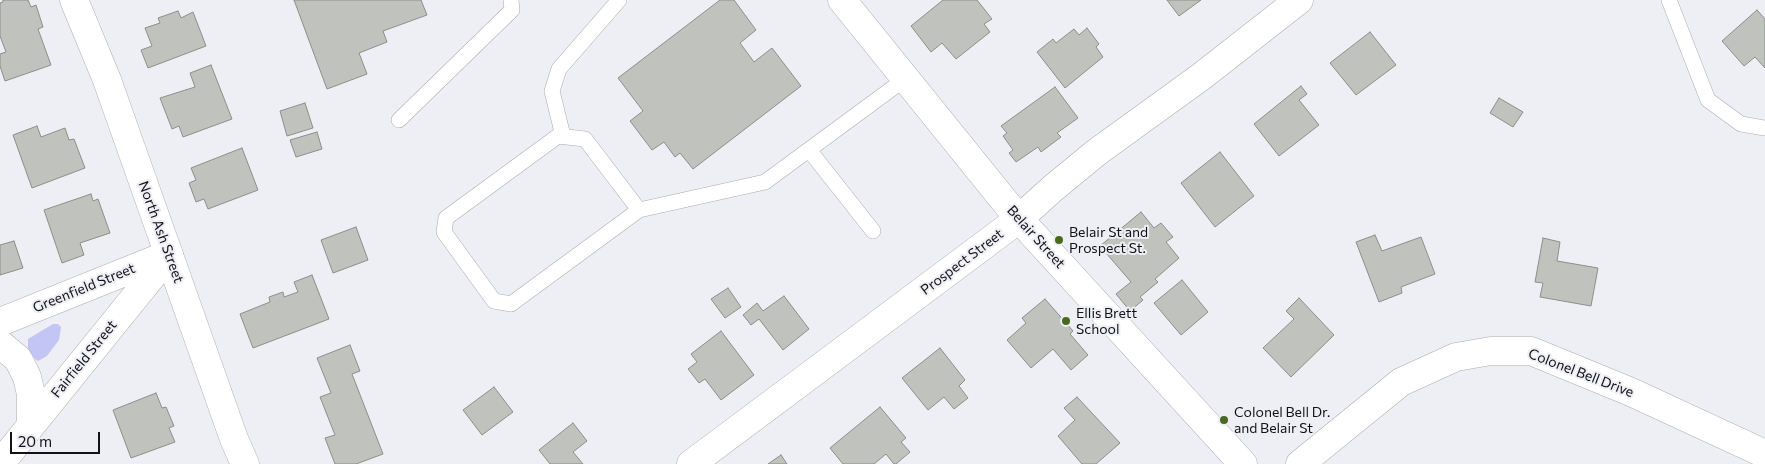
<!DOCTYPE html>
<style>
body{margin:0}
#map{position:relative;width:1765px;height:464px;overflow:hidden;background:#eeeef5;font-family:Commissioner,sans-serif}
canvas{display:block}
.scale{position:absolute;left:10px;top:432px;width:90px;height:22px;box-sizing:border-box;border:2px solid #131316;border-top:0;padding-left:6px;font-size:15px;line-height:18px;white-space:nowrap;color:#131316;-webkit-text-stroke:4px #eeeef5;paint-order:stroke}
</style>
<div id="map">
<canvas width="1765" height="464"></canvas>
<div class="scale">20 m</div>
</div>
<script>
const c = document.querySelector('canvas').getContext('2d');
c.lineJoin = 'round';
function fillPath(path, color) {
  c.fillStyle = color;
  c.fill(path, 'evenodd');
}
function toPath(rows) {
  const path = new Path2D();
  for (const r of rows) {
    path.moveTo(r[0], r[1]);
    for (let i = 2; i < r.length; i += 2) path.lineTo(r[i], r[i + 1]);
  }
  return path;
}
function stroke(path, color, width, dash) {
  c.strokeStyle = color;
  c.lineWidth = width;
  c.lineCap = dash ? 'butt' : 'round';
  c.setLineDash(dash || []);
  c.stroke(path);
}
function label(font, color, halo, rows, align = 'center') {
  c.font = font + ' Commissioner,sans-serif';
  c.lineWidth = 4;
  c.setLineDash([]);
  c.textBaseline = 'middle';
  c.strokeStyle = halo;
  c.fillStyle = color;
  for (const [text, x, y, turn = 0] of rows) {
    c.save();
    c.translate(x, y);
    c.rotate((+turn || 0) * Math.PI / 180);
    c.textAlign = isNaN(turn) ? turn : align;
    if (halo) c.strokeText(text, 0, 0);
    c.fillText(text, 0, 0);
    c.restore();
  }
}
const green = toPath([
 [53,324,58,324,61,327,59,340,47,356,38,361,35,359,28,349,28,339]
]);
const building = toPath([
 [3,0,28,0,31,7,36,5,43,27,38,29,51,65,5,81,0,66,0,54,6,52,0,36,0,3,3,2,3,0],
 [294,0,421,0,427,15,383,31,387,42,359,53,367,74,327,89,294,0],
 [720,0,734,0,756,30,740,43,754,62,772,48,801,86,693,169,680,153,675,157,664,142,652,150,630,121,643,111,618,78,720,0],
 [943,0,977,0,992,19,984,24,990,32,956,59,942,43,931,52,911,26,943,0],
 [1167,0,1201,0,1179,16,1167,0],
 [1757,10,1765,19,1765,68,1755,57,1744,66,1722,41,1757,10],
 [178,11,181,18,193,12,206,46,148,68,141,50,152,46,145,28,160,23,158,18,178,11],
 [1087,28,1099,44,1096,47,1103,57,1065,88,1037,52,1053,39,1056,43,1074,29,1079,35,1087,28],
 [1370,32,1396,65,1356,95,1330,63,1370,32],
 [211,65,232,119,183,137,179,126,172,129,160,98,195,87,190,73,211,65],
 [1301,86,1307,94,1299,100,1319,125,1279,156,1254,124,1301,86],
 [1055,87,1078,118,1057,133,1061,137,1041,152,1038,147,1016,162,1009,153,1013,150,1003,136,1007,133,1001,126,1055,87],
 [1499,98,1523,112,1513,127,1490,113,1499,98],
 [305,103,313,128,287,136,280,111,305,103],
 [37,126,41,137,65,128,69,140,74,139,85,168,32,188,13,135,37,126],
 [317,132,322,149,296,157,290,140,317,132],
 [242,148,258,190,208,209,204,199,196,202,189,183,196,180,191,168,242,148],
 [1220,152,1254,196,1215,227,1181,183,1220,152],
 [91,194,93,201,98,199,110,233,80,243,84,255,62,263,44,210,91,194],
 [1141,212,1154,228,1161,223,1173,237,1166,242,1179,258,1155,279,1158,282,1140,297,1143,300,1130,311,1116,294,1131,282,1100,246,1141,212],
 [356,227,368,260,333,273,321,240,356,227],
 [1375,235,1382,251,1421,237,1435,274,1401,287,1402,293,1379,302,1356,242,1375,235],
 [1543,238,1560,242,1557,261,1598,268,1591,306,1540,297,1543,283,1535,282,1543,238],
 [14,241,23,268,0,275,0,245,14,241],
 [312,275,329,319,253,348,240,314,270,302,269,297,283,292,284,297,298,292,294,282,312,275],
 [1182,280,1208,312,1181,335,1154,303,1182,280],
 [728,288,741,307,725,318,711,299,728,288],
 [784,296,809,329,783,350,759,319,751,325,743,315,757,303,763,311,784,296],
 [1299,298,1334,335,1291,377,1263,348,1294,319,1286,311,1299,298],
 [1045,299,1073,331,1070,334,1088,355,1071,370,1053,349,1031,368,1007,340,1026,323,1022,318,1045,299],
 [721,331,754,375,721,400,705,379,699,383,688,369,697,362,691,354,721,331],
 [350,345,360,371,352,374,383,454,356,464,335,464,325,438,335,435,320,397,331,393,317,358,350,345],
 [940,348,965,380,959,386,968,398,954,409,944,397,928,410,902,378,940,348],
 [494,387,513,412,482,435,463,410,494,387],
 [156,393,162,408,166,407,174,426,169,428,175,442,131,458,113,410,156,393],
 [1077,397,1120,443,1096,464,1082,464,1058,436,1075,420,1064,408,1077,397],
 [880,407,906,438,901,442,910,452,896,464,894,464,886,454,874,464,843,464,830,448,880,407],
 [573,423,587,441,573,452,583,464,550,464,539,450,573,423],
 [781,455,787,464,768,464,781,455]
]);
const lane = toPath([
 [1669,0,1708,100,1741,124,1765,128],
 [399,120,512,10,511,0],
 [563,136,552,91,559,69,619,0],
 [809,150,873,231],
 [639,210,585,139,558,136,446,218,444,232,494,301,511,304,639,210,765,182,905,79]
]);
const street = toPath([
 [0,322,167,255],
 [0,344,18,359,27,377,31,394,31,425],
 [0,464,169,255],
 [1300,464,1401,382,1456,357,1491,351,1531,351,1631,392,1765,454]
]);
const secondary = toPath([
 [74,0,107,80,234,439,245,464],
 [842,0,1019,219,1243,464],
 [691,464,1019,219,1052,189,1097,152,1202,76,1299,0]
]);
const markers = [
 [1059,240,5,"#49691f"],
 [1066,321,5,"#49691f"],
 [1224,420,5,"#49691f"]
];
const streetNames = [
 ["North Ash Street",161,232,70],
 ["Belair Street",1036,237,48],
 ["Prospect Street",962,262,-37],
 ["Greenfield Street",84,288,-22],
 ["Fairfield Street",84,359,-51],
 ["Colonel Bell Drive",1581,373,21]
];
const poiNames = [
 ["Belair St and",1069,232],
 ["Prospect St.",1069,248],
 ["Ellis Brett",1076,313],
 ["School",1076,329],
 ["Colonel Bell Dr.",1234,412],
 ["and Belair St",1234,428]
];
fillPath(green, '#c3c6f4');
fillPath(building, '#c0c3bd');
stroke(building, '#8b8e89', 1);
stroke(lane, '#abacb2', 16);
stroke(street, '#abacb2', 29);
stroke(secondary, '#abacb2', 29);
stroke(lane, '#fff', 15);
stroke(street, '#fff', 28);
stroke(secondary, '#fff', 28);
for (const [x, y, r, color] of markers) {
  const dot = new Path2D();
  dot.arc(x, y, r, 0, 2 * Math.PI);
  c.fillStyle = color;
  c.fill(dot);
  stroke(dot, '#eeeef5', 2);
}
label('14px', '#131316', '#eeeef5', streetNames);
label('14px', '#131316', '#eeeef5', poiNames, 'left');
</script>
